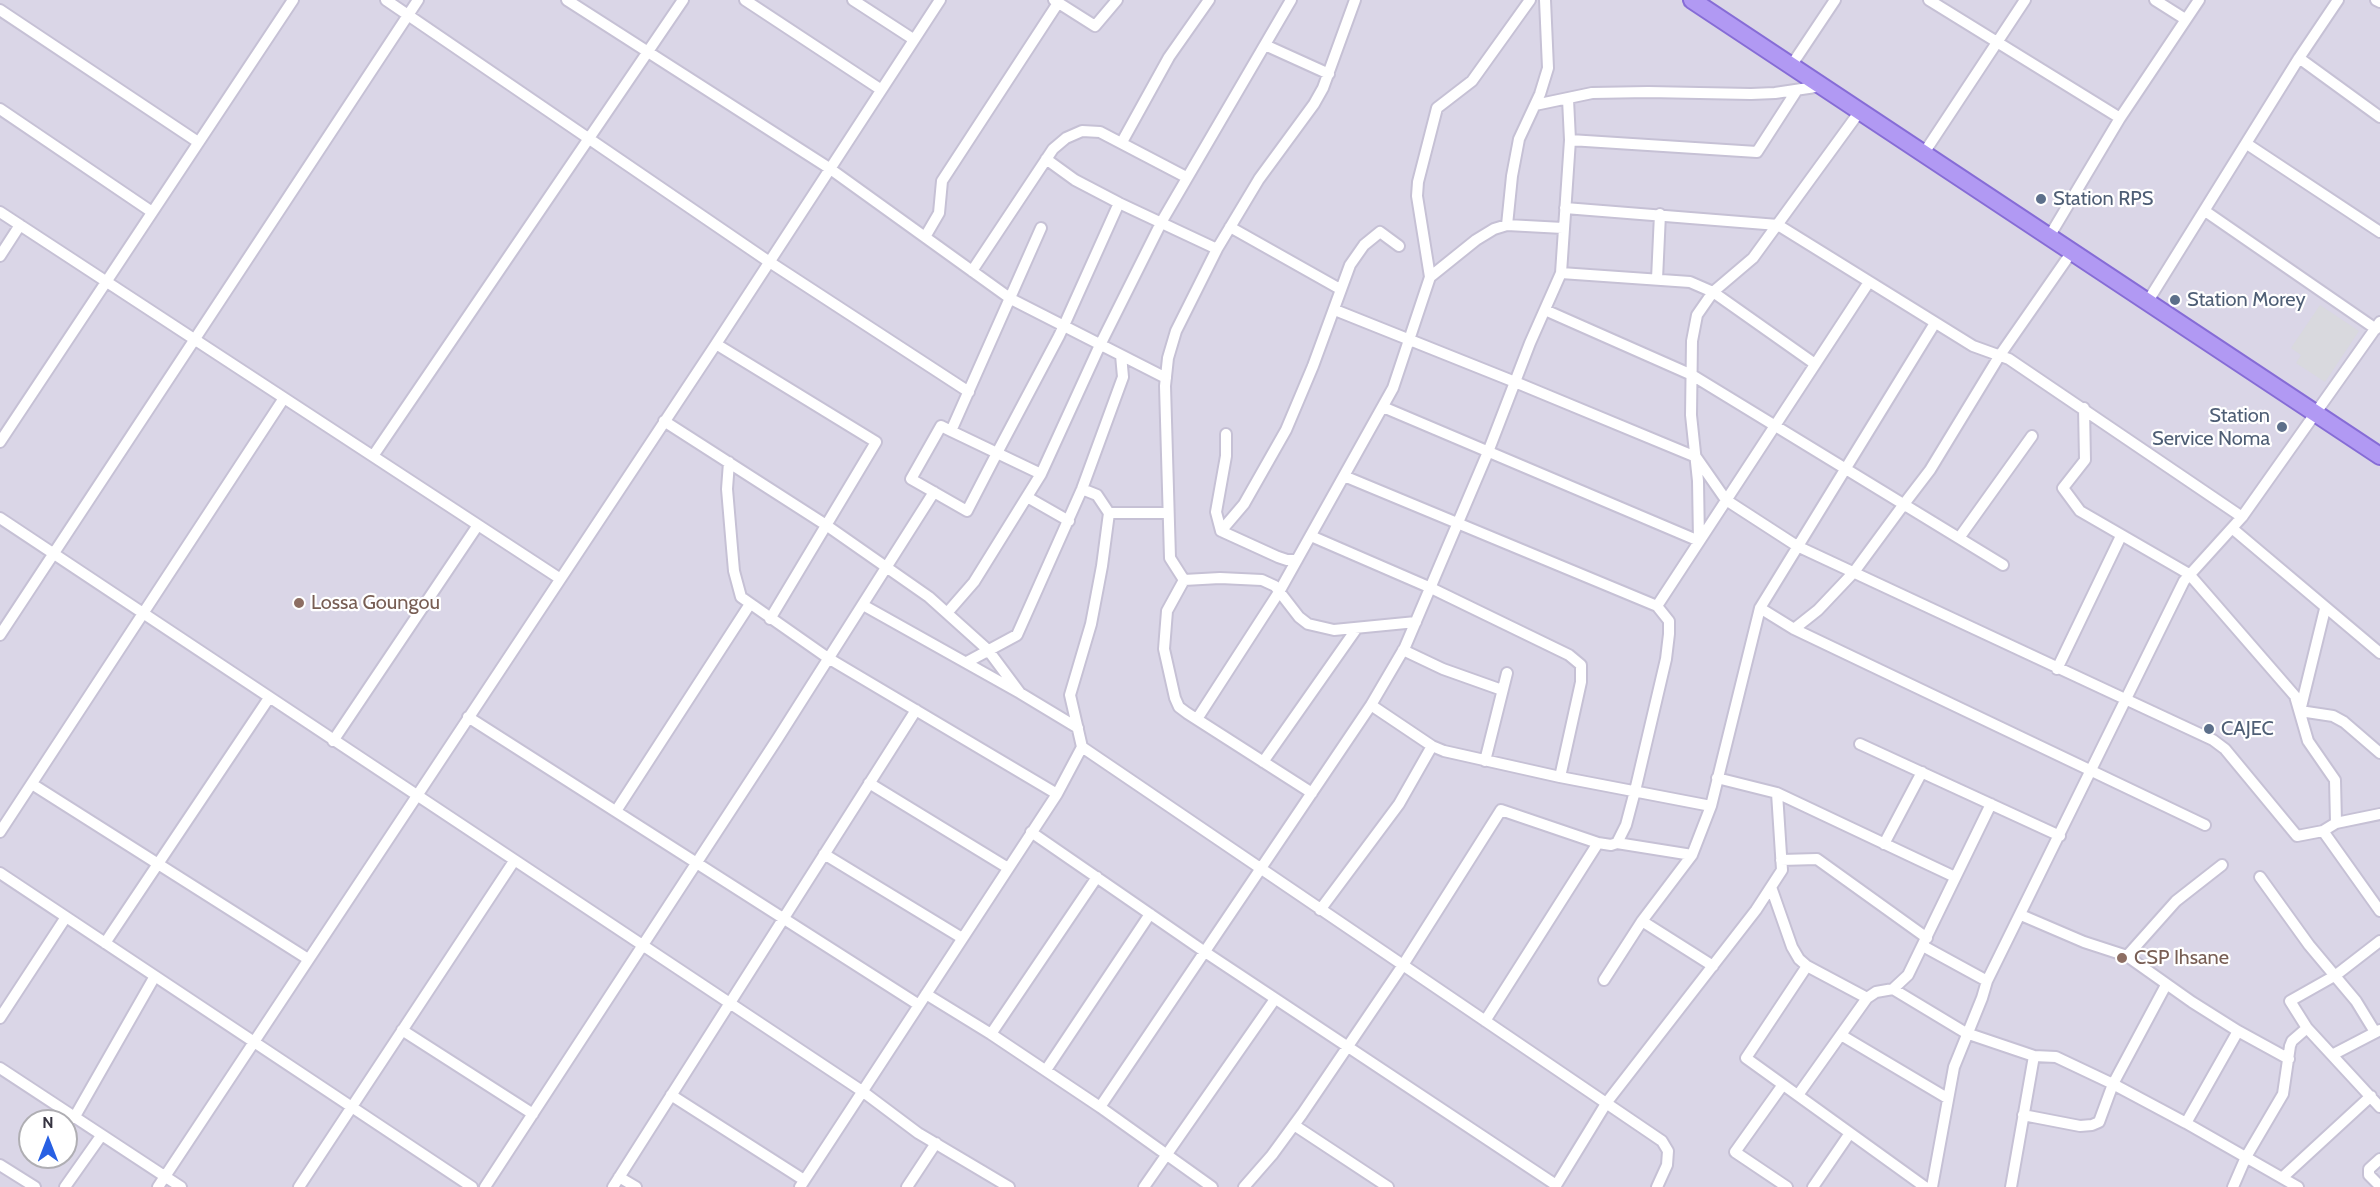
<!DOCTYPE html>
<style>
body{margin:0}
#map{position:relative;width:2380px;height:1187px;overflow:hidden;background:#e7e4f0;font-family:Cabin,sans-serif}
canvas{display:block}
.north{position:absolute;left:18px;top:1109px;width:60px;height:60px;box-sizing:border-box;background:#fff;border:2px solid #afaeb3;border-radius:50%;rotate:0deg;font-size:16px;font-weight:700;line-height:24px;text-align:center;color:#363441}
.north::after{content:'';display:block;margin:auto;width:21px;height:27px;background:#2860e3;clip-path:polygon(50% 0,100% 100%,50% 72%,0 100%)}
</style>
<div id="map">
<canvas width="2380" height="1187"></canvas>
<div class="north">N</div>
</div>
<script>
const c = document.querySelector('canvas').getContext('2d');
c.lineJoin = 'round';
function fillPath(path, color) {
  c.fillStyle = color;
  c.fill(path, 'evenodd');
}
function toPath(rows) {
  const path = new Path2D();
  for (const r of rows) {
    path.moveTo(r[0], r[1]);
    for (let i = 2; i < r.length; i += 2) path.lineTo(r[i], r[i + 1]);
  }
  return path;
}
function stroke(path, color, width, dash) {
  c.strokeStyle = color;
  c.lineWidth = width;
  c.lineCap = dash ? 'butt' : 'round';
  c.setLineDash(dash || []);
  c.stroke(path);
}
function label(font, color, halo, rows, align = 'center') {
  c.font = font + ' Cabin,sans-serif';
  c.lineWidth = 4.5;
  c.setLineDash([]);
  c.textBaseline = 'middle';
  c.strokeStyle = halo;
  c.fillStyle = color;
  for (const [text, x, y, turn = 0] of rows) {
    c.save();
    c.translate(x, y);
    c.rotate((+turn || 0) * Math.PI / 180);
    c.textAlign = isNaN(turn) ? turn : align;
    if (halo) c.strokeText(text, 0, 0);
    c.fillText(text, 0, 0);
    c.restore();
  }
}
const residential = toPath([
 [0,0,2380,0,2380,1187,0,1187],
 [30,1121,66,1121,66,1157,30,1157]
]);
const parking = toPath([
 [2320,305,2359,331,2325,382,2296,363,2301,355,2291,348]
]);
const minor = toPath([
 [386,0,768,261,969,392],
 [567,0,829,168,1011,299,1166,378],
 [745,0,880,89],
 [853,0,913,39],
 [1054,0,1095,26,1117,0],
 [1929,0,2120,118],
 [2155,0,2185,19],
 [2376,0,2380,2],
 [0,10,198,142],
 [1265,45,1329,74],
 [2299,58,2380,117],
 [1791,66,1835,0],
 [1535,105,1592,93,1648,92,1751,94,1775,93,1822,86],
 [0,109,152,212],
 [1570,140,1757,152,1797,90],
 [1122,142,1169,57,1209,0],
 [2247,144,2380,232],
 [1924,153,2025,0],
 [1046,159,1075,180,1119,203,1217,249],
 [1565,208,1778,225,1973,346,2009,359,2242,517],
 [2205,211,2376,329],
 [0,212,559,578],
 [1507,225,1512,176,1519,139,1540,94,1548,68,1545,0],
 [1230,227,1340,289],
 [925,237,939,213,942,181,1058,3],
 [2049,237,2120,118,2199,0],
 [0,256,20,225],
 [972,271,1053,149,1066,138,1082,131,1100,132,1186,177],
 [1561,273,1690,282,1713,292,1815,364],
 [1430,277,1476,240,1494,229,1507,225,1563,228],
 [1657,279,1660,214],
 [2148,301,2299,58,2338,0],
 [1335,310,1515,382,1696,457,1726,500,1797,546,2213,740,2225,749,2297,836,2323,831,2336,823,2380,814],
 [1545,310,1692,375,2003,565],
 [716,344,876,442,770,619],
 [1383,407,1699,541,1698,481,1691,415,1692,341,1697,315,1713,292,1753,258,1860,111],
 [2084,408,2085,460,2063,488,2080,511,2189,574,2295,696,2308,741,2335,780,2336,823],
 [664,421,826,525,929,597,988,650,1020,693],
 [951,431,1041,228],
 [0,442,293,0],
 [373,456,683,0],
 [729,462,727,489,732,548,734,571,741,597,828,658,1057,794],
 [1041,474,997,453,951,431,941,426,911,479,967,511,997,453,1059,336,1066,321,1119,203],
 [1027,497,1069,521],
 [1109,513,1167,513],
 [0,518,862,1091,918,1133,1009,1187],
 [2233,529,2380,653],
 [1221,531,1244,504,1286,430,1313,366,1350,265,1364,245,1380,232,1399,246],
 [1221,531,1216,512,1226,456,1226,434],
 [1221,531,1278,557,1287,560,1297,560],
 [1311,536,1431,588,1569,655,1581,665,1581,682,1560,777],
 [1959,538,2032,436],
 [1184,580,1220,578,1262,580,1275,586,1299,617,1308,624,1334,630,1416,622],
 [863,605,1020,693,1078,728],
 [1657,606,1869,282],
 [1760,608,1794,629,2205,825],
 [2325,609,2300,711,2333,716,2344,722,2380,753],
 [947,613,974,582,1041,474,1100,345,1162,221,1291,0],
 [1794,629,1818,610,1854,572,1904,504,1930,470,2000,355,2071,253],
 [0,635,418,0],
 [1403,650,1443,669,1502,690],
 [967,662,1017,635,1082,489,1123,377,1121,355],
 [2057,669,2121,536],
 [1371,705,1432,746,1444,751,1560,777,1711,806],
 [468,717,919,1005],
 [1197,719,1279,592,1393,388,1430,277,1417,196,1418,182,1437,108,1472,81,1530,0],
 [333,741,478,525],
 [1860,744,2060,836],
 [1082,747,1662,1141,1668,1151,1667,1165,1657,1187],
 [1485,761,1507,673],
 [1263,762,1357,628],
 [1717,778,1777,793,1955,877],
 [869,783,1008,868],
 [32,784,308,959],
 [1312,793,1187,713,1179,707,1175,698,1164,649,1167,611,1184,580,1170,558,1165,386,1168,358,1176,331,1217,249,1259,179,1314,104,1323,88,1355,0],
 [616,811,750,604],
 [2323,831,2380,911],
 [0,832,284,398],
 [1031,832,1205,952,1556,1185],
 [1617,843,1692,855],
 [1884,844,1922,772],
 [824,854,962,938],
 [1781,860,1817,859,1927,938],
 [0,873,472,1187],
 [2260,877,2309,945,2356,1001,2375,1032],
 [1771,887,1792,947,1799,959,1807,966,1867,998],
 [1320,910,1399,804,1432,746],
 [2021,915,2084,942,2127,956,2192,1002,2238,1031,2289,1059],
 [1642,921,1713,966],
 [2380,941,2336,975,2290,1001,2307,1028,2380,1107],
 [105,943,269,698],
 [1923,946,1987,981],
 [2127,956,2176,901,2222,865],
 [1807,966,1746,1058,1925,1187],
 [1604,980,1642,921,1692,855,1711,806,1760,608,1935,323],
 [1893,989,1966,1033,2034,1056,2056,1057,2113,1084,2186,1123,2298,1187],
 [926,994,991,1034,1100,1107,1212,1187],
 [0,1018,66,917],
 [1485,1021,1598,843],
 [402,1030,533,1114],
 [991,1034,1097,877],
 [1841,1035,1947,1098],
 [2332,1055,2380,1030],
 [0,1068,181,1187],
 [1046,1070,1150,914],
 [1782,1086,1735,1152,1787,1187],
 [671,1095,804,1180],
 [1798,1095,1867,998,1876,992,1893,989,1908,975,1991,804],
 [1100,1107,1371,705,1405,647,1488,452,1530,343,1561,273,1570,140,1568,99],
 [2023,1115,2080,1126,2092,1125,2099,1122,2113,1084,2166,985],
 [74,1118,155,976],
 [2186,1123,2238,1031],
 [1294,1125,1388,1187],
 [2380,1159,2369,1169,2369,1175,2380,1186],
 [0,1165,35,1187],
 [619,1177,636,1187],
 [2283,1177,2371,1096],
 [65,1187,101,1136],
 [158,1187,716,344,940,0],
 [299,1187,514,861],
 [485,1187,778,738,934,492],
 [613,1187,916,710],
 [800,1187,1057,794,1082,747,1070,695,1091,624,1102,566,1109,513,1097,495,1082,489],
 [907,1187,936,1143],
 [1144,1187,1275,999],
 [1244,1187,1272,1155,1302,1114,1403,965,1501,810,1598,843,1611,845,1617,843,1626,825,1635,791,1666,659,1669,634,1669,621,1657,606,1344,476],
 [1555,1187,1607,1102,1756,910,1782,870,1777,793],
 [1813,1187,1850,1133],
 [1932,1187,1954,1067,1982,998,1987,981,2184,581,2242,517,2380,322],
 [2011,1187,2034,1056],
 [2233,1187,2246,1157,2283,1094,2290,1046,2292,1041,2307,1028]
]);
const primary = toPath([
 [1692,0,2380,456]
]);
const markers = [
 [2041,199,6,"#5c6f8a"],
 [2175,300,6,"#5c6f8a"],
 [2282,427,6,"#5c6f8a"],
 [299,603,6,"#8d6e63"],
 [2209,729,6,"#5c6f8a"],
 [2122,958,6,"#8d6e63"]
];
const serviceNames = [
 ["Station RPS",2053,199],
 ["Station Morey",2187,300],
 ["Station",2270,416,"right"],
 ["Service Noma",2270,439,"right"],
 ["CAJEC",2221,729]
];
const educationNames = [
 ["Lossa Goungou",311,603],
 ["CSP Ihsane",2134,958]
];
fillPath(residential, '#dad6e7');
fillPath(parking, '#d9d9de');
stroke(minor, '#c6c1d5', 14);
stroke(primary, '#866cd6', 20);
stroke(minor, '#fff', 10);
stroke(primary, '#b199f3', 16);
for (const [x, y, r, color] of markers) {
  const dot = new Path2D();
  dot.arc(x, y, r, 0, 2 * Math.PI);
  c.fillStyle = color;
  c.fill(dot);
  stroke(dot, '#fff', 2);
}
label('20px', '#4e5e75', '#fff', serviceNames, 'left');
label('20px', '#785e54', '#fff', educationNames, 'left');
</script>
